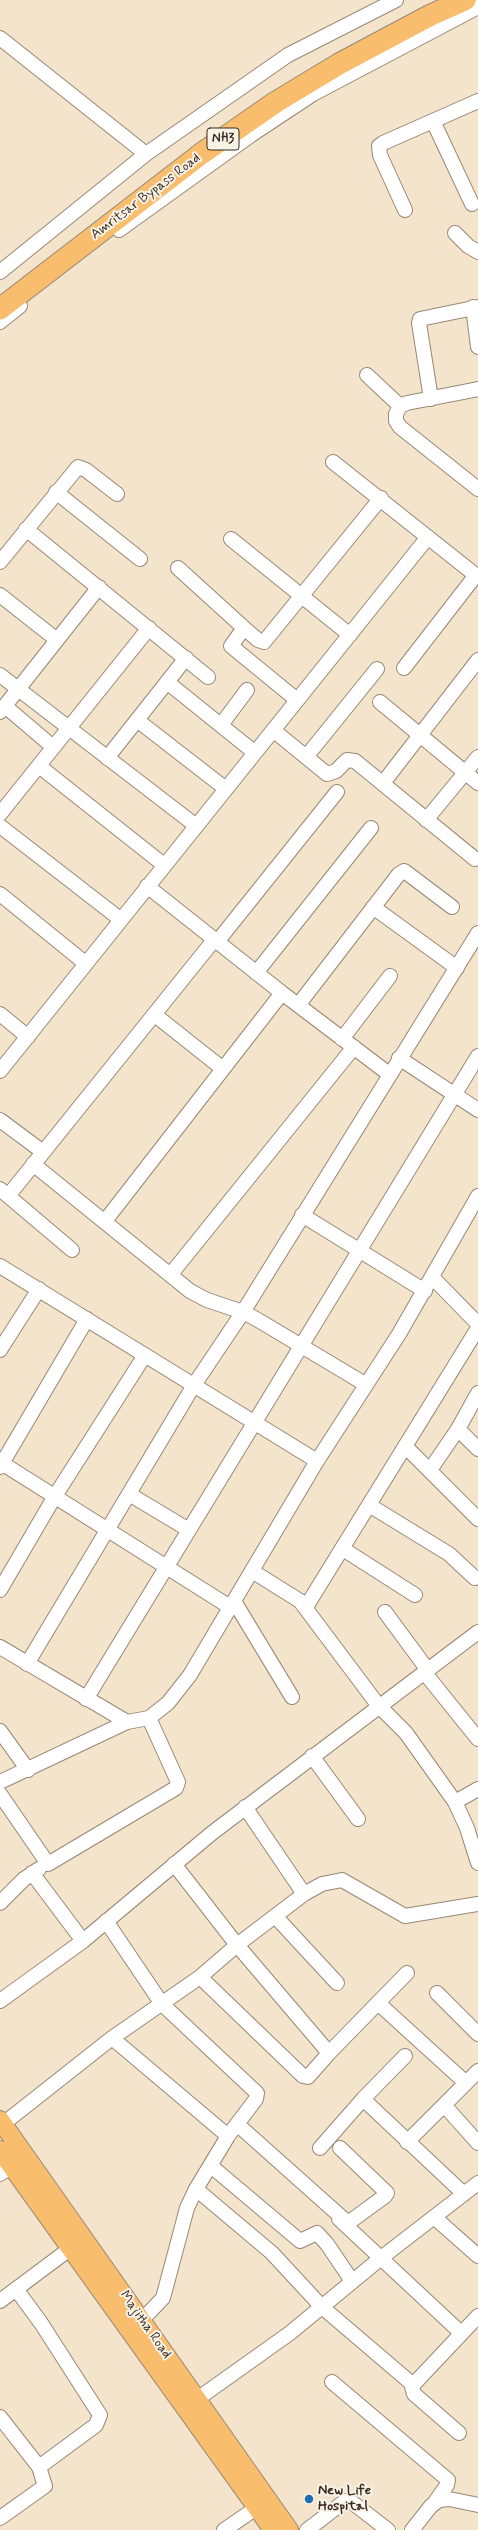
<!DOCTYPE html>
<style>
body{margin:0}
canvas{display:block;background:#f4e4cc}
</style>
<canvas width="478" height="2530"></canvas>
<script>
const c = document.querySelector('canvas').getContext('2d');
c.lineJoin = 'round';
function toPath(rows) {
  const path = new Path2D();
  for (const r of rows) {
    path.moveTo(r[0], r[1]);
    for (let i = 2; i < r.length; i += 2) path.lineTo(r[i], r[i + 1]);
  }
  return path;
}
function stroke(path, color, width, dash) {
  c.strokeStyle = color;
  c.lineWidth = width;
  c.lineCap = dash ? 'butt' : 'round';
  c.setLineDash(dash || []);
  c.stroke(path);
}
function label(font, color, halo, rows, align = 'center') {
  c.font = font + ' Mynerve,sans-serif';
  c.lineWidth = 4;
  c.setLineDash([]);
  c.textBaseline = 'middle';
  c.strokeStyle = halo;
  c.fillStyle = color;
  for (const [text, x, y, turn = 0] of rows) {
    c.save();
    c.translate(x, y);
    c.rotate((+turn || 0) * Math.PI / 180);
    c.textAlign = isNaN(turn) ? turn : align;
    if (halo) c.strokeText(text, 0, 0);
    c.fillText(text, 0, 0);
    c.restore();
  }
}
const minor = toPath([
 [0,38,146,154],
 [433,121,472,204],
 [405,210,380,155,379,146,383,143,478,101],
 [119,230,251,135,313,94,478,7],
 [455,233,468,246,478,252],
 [0,272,146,154,288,55,396,0],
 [473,307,478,347],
 [0,322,20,306],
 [367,375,400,406],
 [478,389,407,403,400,406,396,414,396,421,400,427,478,489],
 [431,399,419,323,420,319,478,307],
 [333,462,478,577],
 [56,492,140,559],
 [26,529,208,677],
 [231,539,350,635],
 [0,562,78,467,86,470,117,494],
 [178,568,244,628,258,640,264,642,381,498],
 [0,595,57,640],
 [244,628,231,646,297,700],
 [404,668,476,575],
 [0,675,195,825],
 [167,682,254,752],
 [380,702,478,783],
 [5,706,53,747],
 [0,712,99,587],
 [137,720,226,789],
 [221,725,247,690],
 [273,730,327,774,336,771,347,760,355,761,475,859],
 [306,757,377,669],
 [107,758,186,658],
 [39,766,164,865],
 [383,783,478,660],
 [0,814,149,628],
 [426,820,478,757],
 [0,826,120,919],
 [147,886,282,993,389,1074],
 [0,894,85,963],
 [373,907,457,968],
 [217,942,337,792],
 [256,973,371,828],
 [299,1004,399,874,404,871,407,873,452,907],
 [0,1014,28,1037],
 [155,1015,223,1069],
 [342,1039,390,976],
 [399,1058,478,1110],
 [0,1071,428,537],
 [0,1120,43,1152],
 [33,1164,190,1291,207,1300,243,1312,258,1320,365,1384],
 [0,1189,72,1250],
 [8,1196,214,940],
 [302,1215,425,1291],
 [105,1221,282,993],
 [0,1266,317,1461],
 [171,1274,354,1047],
 [432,1277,478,1324],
 [0,1350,39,1289],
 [458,1429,478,1449],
 [405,1446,478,1519],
 [0,1462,230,1607],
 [0,1467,87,1319],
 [430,1470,458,1429,478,1393],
 [129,1494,189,1530],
 [369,1505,449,1554,475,1578],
 [343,1549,415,1595],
 [252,1571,300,1601,378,1705,406,1733,455,1802,467,1828,478,1863],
 [0,1590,55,1496,145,1355],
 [234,1601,292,1697],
 [306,1607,478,1328],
 [385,1612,427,1669],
 [0,1647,127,1722],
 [27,1664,194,1385,243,1312,478,933],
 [424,1672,478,1739],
 [86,1699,478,1056],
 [0,1731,28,1770],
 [312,1756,358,1819],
 [0,1782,127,1722,149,1718,168,1703,190,1675,317,1461,399,1334,478,1196],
 [0,1794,48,1864,176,1788,178,1782,149,1718],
 [455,1802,478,1789],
 [174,1864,237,1945,329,2053,407,1973],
 [32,1873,83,1941],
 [304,1894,322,1884,342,1880,405,1916,478,1904],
 [0,1903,24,1879,39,1869],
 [275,1916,337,1983],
 [106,1921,162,2004,257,2093,256,2099,228,2136,196,2189],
 [200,1977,303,2076,308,2077,329,2053],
 [437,1993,478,2034],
 [0,2001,83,1941,212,1833,478,1632],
 [378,2003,466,2083],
 [112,2038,228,2136],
 [363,2099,405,2056],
 [444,2105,478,2143],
 [3,2124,112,2038,200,1977,237,1945,304,1894,245,1807],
 [237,2124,348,2223,385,2196,387,2193,340,2148],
 [407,2142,478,2071],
 [320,2148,363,2099,464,2194],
 [211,2166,300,2241,317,2233,327,2244,352,2281],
 [0,2174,19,2161],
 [435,2218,478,2256],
 [339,2219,460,2332],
 [16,2289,41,2323,100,2415,96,2425,39,2467],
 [0,2301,71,2248],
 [142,2320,163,2298,187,2208,196,2189,272,2253,322,2307,411,2383,414,2394,459,2433],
 [332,2382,448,2480,447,2485,435,2502],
 [413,2385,478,2316],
 [189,2405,290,2333,381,2258,478,2183],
 [0,2417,39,2467,45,2486,0,2518],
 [224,2530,265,2502],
 [307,2530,345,2501,353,2503,388,2530],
 [412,2530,431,2506,439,2500,449,2499,478,2505]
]);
const major = toPath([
 [0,2120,289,2530],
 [0,2150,273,2530]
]);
const highway = toPath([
 [0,309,201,154,276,102,339,64,431,15,465,0]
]);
const markers = [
 [309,2499,5,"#1f6fb2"]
];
const shields = [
 [223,139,32]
];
const shieldNames = [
 ["NH3",223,139]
];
const streetNames = [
 ["Amritsar Bypass Road",146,197,-37],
 ["Majitha Road",145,2325,55]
];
const poiNames = [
 ["New Life",318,2491],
 ["Hospital",318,2507]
];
stroke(minor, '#988775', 16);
stroke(major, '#988775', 20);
stroke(highway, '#988775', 23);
stroke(minor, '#fff', 14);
stroke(major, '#f9be6d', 18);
stroke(highway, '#f9be6d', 21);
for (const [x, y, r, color] of markers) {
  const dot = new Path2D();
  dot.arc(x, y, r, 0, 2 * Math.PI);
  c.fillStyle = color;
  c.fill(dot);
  stroke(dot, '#f7f3e8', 1.5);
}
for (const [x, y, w] of shields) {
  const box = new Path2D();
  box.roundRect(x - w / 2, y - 11, w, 22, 3);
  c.fillStyle = '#f7f3e8';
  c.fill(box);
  stroke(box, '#3b2a1e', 1);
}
label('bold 13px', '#3b2a1e', null, shieldNames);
label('14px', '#3b2a1e', '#f7f3e8', streetNames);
label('bold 14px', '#3b2a1e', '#f7f3e8', poiNames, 'left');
</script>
